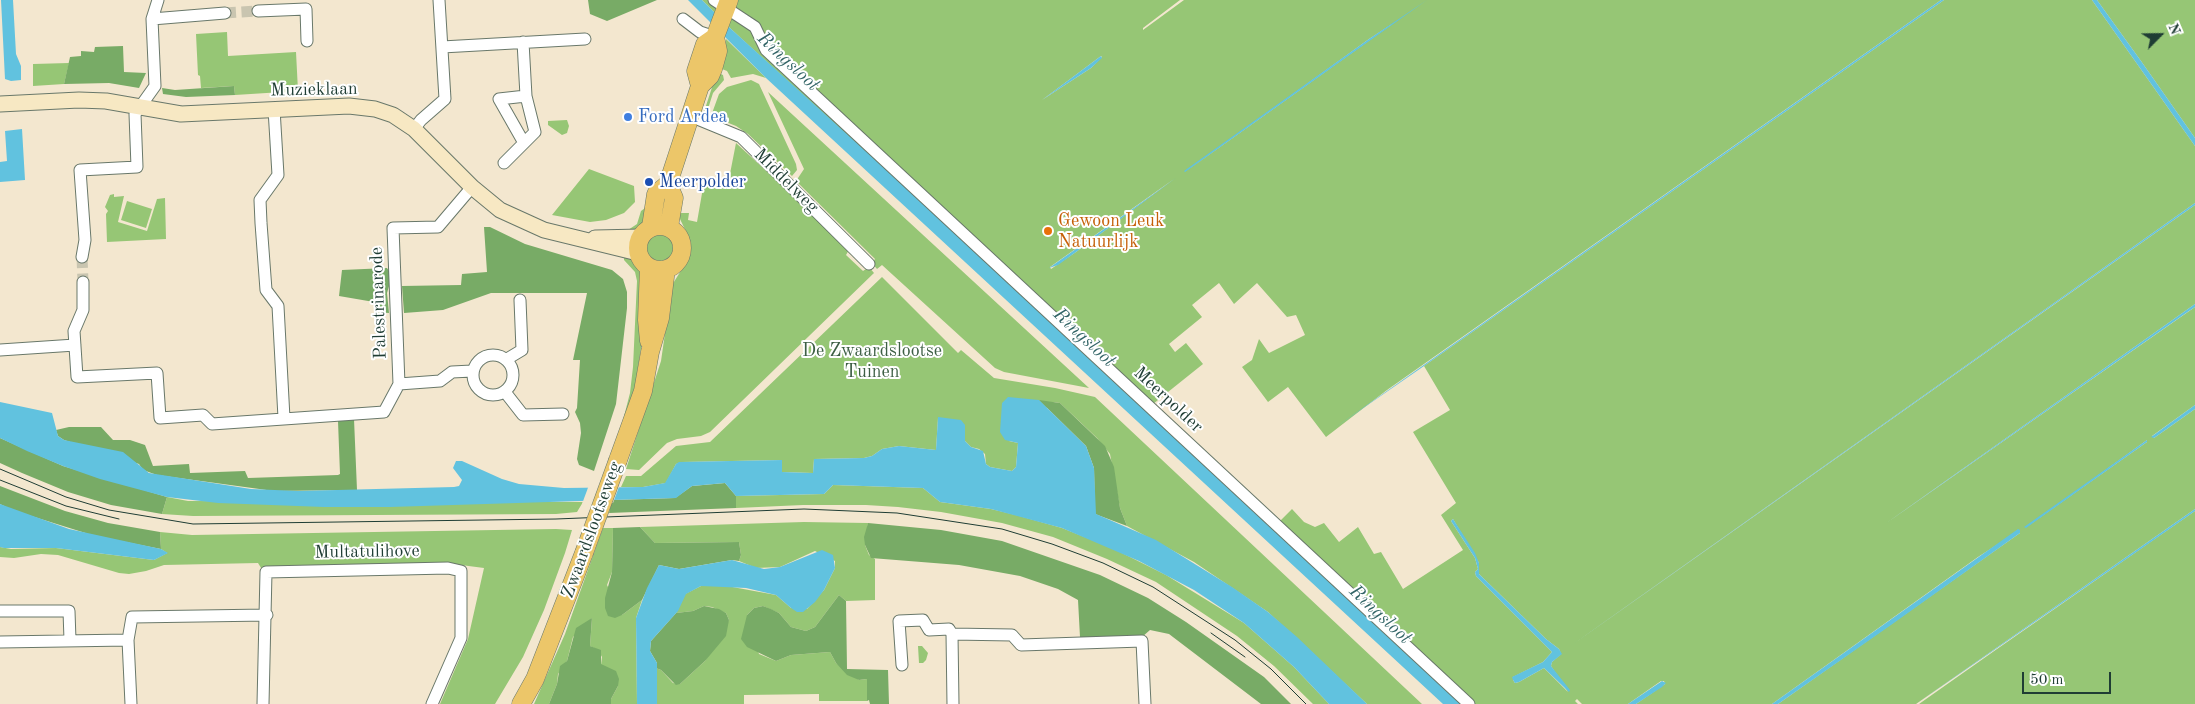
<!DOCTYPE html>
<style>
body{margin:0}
#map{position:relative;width:2195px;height:704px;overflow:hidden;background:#f3e7cf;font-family:"Old Standard TT",serif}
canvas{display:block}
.north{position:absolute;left:2135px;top:10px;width:50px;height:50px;-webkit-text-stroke:4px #fff;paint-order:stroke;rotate:67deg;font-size:14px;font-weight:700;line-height:20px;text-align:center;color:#1f3d34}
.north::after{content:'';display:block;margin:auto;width:18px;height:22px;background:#1f3d34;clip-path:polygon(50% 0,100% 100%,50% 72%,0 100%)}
.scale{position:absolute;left:2022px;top:672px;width:89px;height:22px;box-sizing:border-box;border:2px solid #1f3d34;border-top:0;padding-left:6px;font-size:15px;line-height:18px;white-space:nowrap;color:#1f3d34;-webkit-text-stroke:4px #fff;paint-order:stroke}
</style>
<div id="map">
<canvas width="2195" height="704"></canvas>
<div class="north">N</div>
<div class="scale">50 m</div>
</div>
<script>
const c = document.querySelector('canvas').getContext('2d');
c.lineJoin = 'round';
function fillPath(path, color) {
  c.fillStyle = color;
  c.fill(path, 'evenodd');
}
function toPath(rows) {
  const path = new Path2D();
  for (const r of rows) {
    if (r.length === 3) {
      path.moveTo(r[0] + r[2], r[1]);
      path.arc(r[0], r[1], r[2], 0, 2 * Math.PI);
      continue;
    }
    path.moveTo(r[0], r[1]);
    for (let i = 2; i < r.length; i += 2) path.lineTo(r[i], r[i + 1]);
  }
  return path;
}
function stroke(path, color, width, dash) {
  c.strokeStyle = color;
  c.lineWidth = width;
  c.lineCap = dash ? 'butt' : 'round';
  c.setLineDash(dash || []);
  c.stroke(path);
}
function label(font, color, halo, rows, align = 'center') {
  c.font = font + ' "Old Standard TT",serif';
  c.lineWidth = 4;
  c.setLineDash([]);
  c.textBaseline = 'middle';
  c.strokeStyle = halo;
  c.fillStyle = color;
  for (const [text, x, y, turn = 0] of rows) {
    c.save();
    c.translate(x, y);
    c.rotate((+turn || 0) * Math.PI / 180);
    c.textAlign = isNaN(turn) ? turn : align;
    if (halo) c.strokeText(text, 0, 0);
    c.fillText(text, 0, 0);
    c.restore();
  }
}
const green = toPath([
 [702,0,1180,0,1143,28,1143,30,1184,0,1941,0,1387,390,1326,437,1288,387,1268,402,1242,367,1252,360,1259,339,1269,353,1305,335,1296,315,1287,317,1257,283,1234,304,1219,283,1192,305,1202,317,1169,344,1175,352,1186,343,1203,364,1153,404,1280,521,1292,509,1304,522,1315,527,1324,523,1339,542,1358,527,1374,554,1381,552,1403,589,1463,550,1441,515,1456,503,1413,432,1450,410,1424,366,1944,0,2092,0,2195,146,2195,203,1569,647,2195,205,2195,304,1885,524,2195,307,2195,405,2152,436,2154,438,2195,409,2195,509,1916,704,1778,704,2003,545,2020,533,2020,530,1978,557,1772,704,1636,704,1665,684,1664,681,1661,681,1628,704,1582,704,1577,699,1575,701,1578,704,1463,704,730,28],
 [1392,24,1391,25,1185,172,1369,39],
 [1101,56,1102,57,1091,68,1042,100],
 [1174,179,1076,252,1051,269,1050,267],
 [2147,440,2147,442,2025,528],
 [1453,519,1479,563,1479,574,1546,639,1559,649,1561,654,1552,662,1551,666,1568,692,1544,668,1519,682,1515,683,1513,680,1513,677,1543,662,1552,652,1476,576,1475,572,1478,569,1475,558,1451,521],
 [2097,0,2195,0,2195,138,2141,61],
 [227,32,228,56,296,52,298,91,235,95,234,86,201,88,200,76,198,75,196,34],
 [726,39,766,78,753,74,731,78,727,71,722,69,721,66],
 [69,63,64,84,33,86,33,64],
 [717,72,723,75,724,80,713,93,706,115,703,115],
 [751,80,759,84,796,164,797,170,792,176,748,134,736,126,711,116,719,94,727,87],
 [768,92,1089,388,1004,372,995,368,882,265,877,269,872,263,875,259,796,181,804,169],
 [567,120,569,126,567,133,562,135,548,125,548,121],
 [736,143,850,248,846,255,863,271,869,267,874,273,710,432,701,436,677,439,667,443,639,470,626,469,661,361,672,285,687,261,691,252,690,240,680,219,679,213,689,213,688,220,697,222,704,182,721,186,728,184],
 [589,169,634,186,635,202,624,213,606,220,590,222,552,215],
 [114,194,114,197,124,196,118,222,147,231,157,199,165,198,166,239,107,242,106,214,108,211,105,207,110,195],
 [127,201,152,209,146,228,121,220],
 [645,208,644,225,636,230,628,232,628,230,637,224,641,211],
 [660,247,14],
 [624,256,634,259,641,269,643,335,634,394,621,428,630,393,633,367,637,281,635,272,624,260],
 [882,277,958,353,961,350,994,378,1055,388,1095,397,1422,704,1367,704,1268,612,1194,562,1127,526,1120,508,1110,454,1097,438,1060,403,1053,402,1009,441,1018,443,1016,467,1012,471,990,467,986,464,985,454,979,449,971,447,965,441,965,430,938,418,936,450,899,446,882,449,872,456,864,458,814,459,813,473,782,472,781,460,683,462,676,464,666,483,643,487,621,487,626,476,641,476,676,446,710,442],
 [833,485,923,488,940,502,991,509,1016,515,1062,528,1112,548,1166,575,1244,623,1294,667,1329,704,1313,704,1274,666,1237,636,1156,582,1107,559,1053,537,1002,523,941,512,898,507,866,505,803,505,736,508,736,496,824,494],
 [167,497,188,501,583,502,577,512,556,514,193,516,162,514],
 [2195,511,2195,704,1919,704,1997,649],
 [804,522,868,523,865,545,869,555,875,559,875,600,846,601,839,595,815,627,806,631,791,627,779,613,763,606,754,608,747,615,759,654,776,661,791,655,830,652,836,663,859,680,867,679,867,701,819,701,819,694,744,695,744,704,657,704,656,668,661,670,673,683,680,684,705,661,729,620,726,613,712,607,704,606,693,611,676,613,685,594,701,586,727,586,776,595,791,608,807,609,824,590,835,568,835,561,815,551,780,567,756,568,739,561,741,555,739,542,655,543,640,527],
 [603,528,613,528,612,572,607,585,622,615,642,600,636,618,637,704,611,704,611,699,618,686,601,665,602,657,598,650,590,646,592,618,573,637,567,661,558,674,557,684,549,704,534,704,565,634],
 [556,529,572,530,565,553,544,610,523,657,495,704,440,704,468,639,484,568,461,565,268,568,263,571,258,563,164,565,146,571,129,574,119,573,58,555,41,554,14,558,0,557,0,547,11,549,56,548,154,560,167,553,161,549,160,532,192,535],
 [918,646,922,646,928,653,926,660,923,663,919,663]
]);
const forest = toPath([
 [588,0,657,0,607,21,590,14],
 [123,46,124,72,146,73,139,88,109,83,64,84,70,57,81,56,81,51,94,52,95,47],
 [234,86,235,95,186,97,163,94,162,88,175,90],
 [484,227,490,227,525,244,612,270,623,279,627,292,627,308,616,404,594,471,579,465,577,459,581,433,580,423,575,412,577,408,580,360,573,360,587,293,491,293,443,310,404,313,402,286,461,285,462,274,487,272],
 [387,268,392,276,387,293,389,313,376,312,374,302,339,296,342,270],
 [1039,400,1060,403,1105,446,1114,467,1120,508,1127,526,1095,514,1094,468,1086,446],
 [354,419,357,490,274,491,157,475,143,470,139,464,64,440,58,436,56,430,69,427,101,427,113,440,130,440,145,445,153,466,189,464,190,473,245,471,248,478,338,475,340,474,338,421],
 [0,438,63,466,167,497,162,514,111,505,68,492,22,473,0,463],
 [725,483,736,496,736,508,609,513,612,500,675,498,692,486],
 [0,486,65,511,108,523,160,532,161,549,95,536,12,510,0,504],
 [868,523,941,530,1002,541,1100,575,1148,598,1186,622,1264,677,1291,704,1261,704,1169,634,1150,630,1142,637,1080,637,1078,600,1058,589,1020,576,959,565,871,558,865,545,864,537],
 [640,527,655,543,739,542,741,555,739,561,732,560,679,569,659,565,642,600,622,615,615,618,608,616,605,608,605,598,612,572,613,528],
 [839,595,846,601,847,669,888,670,889,704,870,704,869,700,867,701,867,679,859,680,847,675,836,663,830,652,791,655,776,661,747,647,741,639,747,615,754,608,763,606,771,609,779,613,791,627,806,631,815,627],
 [704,606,719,609,726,613,729,620,726,636,705,661,680,684,676,685,661,670,656,668,657,663,650,651,651,641,676,613,693,611],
 [592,618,590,646,601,650,601,664,616,671,619,679,618,686,611,699,611,704,549,704,557,684,560,666,567,661,576,628]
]);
const water = toPath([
 [1,0,13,0,16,54,21,66,21,80,11,81,5,79],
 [688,0,702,0,730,28,925,205,1463,704,1443,704,766,78],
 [1427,0,1185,172,1184,171,1369,39],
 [1941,0,1944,0,1424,366,1333,429],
 [2092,0,2097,0,2141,61,2195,138,2195,146],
 [1101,56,1102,58,1091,68,1042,100],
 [22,129,25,180,0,182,0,162,7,161,5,131],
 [1176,178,1076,252,1058,265,1049,268],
 [2195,203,2195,205,2053,305,1569,647],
 [2195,304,2195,307,2189,311,1885,524],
 [1008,397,1039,400,1086,446,1094,468,1096,514,1156,540,1232,587,1268,612,1297,637,1367,704,1329,704,1294,667,1244,623,1194,590,1139,561,1062,528,991,509,940,502,923,488,833,485,824,494,736,496,725,483,692,486,676,498,390,507,324,507,218,503,167,497,100,479,63,466,27,451,0,438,0,402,52,413,58,436,64,440,123,452,149,473,251,489,298,491,454,487,459,486,462,480,453,468,456,461,462,461,502,479,519,484,564,488,643,487,665,483,676,464,679,462,782,460,782,472,813,473,814,459,864,458,872,456,882,449,899,446,936,450,938,417,961,420,965,425,965,441,971,447,983,451,986,464,990,467,1012,471,1016,467,1018,443,1005,440,1000,432,1002,403],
 [2195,405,2195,409,2154,438,2151,437],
 [2147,440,2147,442,2026,528,2024,527],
 [0,504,69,529,161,549,168,553,154,560,56,548,4,548,0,547],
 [2195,509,2195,511,2148,544,1916,704],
 [1453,519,1475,553,1479,563,1479,574,1546,639,1559,649,1562,654,1552,662,1551,666,1570,690,1569,692,1544,668,1519,682,1515,683,1513,680,1512,677,1543,662,1552,652,1476,576,1475,572,1478,569,1475,558,1451,521],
 [2018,529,2020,530,2020,533,1891,625,1778,704,1772,704],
 [822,550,833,555,835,568,824,590,815,602,803,612,797,612,791,608,776,595,746,588,701,586,686,594,678,611,651,641,650,651,657,663,657,704,637,704,636,618,647,588,659,565,679,569,732,560,764,569,780,567],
 [1662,681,1666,683,1662,687,1636,704,1628,704]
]);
const pier = toPath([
 [620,484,613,503,582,504,589,485]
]);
const streetTunnel = toPath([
 [225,13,258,11],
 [82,257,83,282]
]);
const street = toPath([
 [714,0,755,27,766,50,1469,704],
 [258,11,306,9,307,41],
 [152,19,225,13],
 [683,19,700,32,715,37],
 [442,47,585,39],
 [274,109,278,175,260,200,261,223,266,290,278,306,284,418],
 [690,116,741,137,869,264],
 [414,129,421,120,445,99,439,0],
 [524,143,499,99,526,96],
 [504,163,535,132,526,96,523,42],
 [82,257,85,240,80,170,137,167,135,114,155,86,152,19,158,0],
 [83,282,83,310,74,331,77,377,157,373,160,418,203,415,212,424,384,412,399,384,393,228,438,227,472,187],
 [0,350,75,345],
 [493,375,20],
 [507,359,522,350,520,300],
 [399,384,440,381,452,372,472,371],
 [505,392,523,415,563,414],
 [0,611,69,611,70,640],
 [0,642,128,640],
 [902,665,899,621,923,620,929,630,949,629,952,634],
 [131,704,128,640,132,617,267,615],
 [263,704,266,572,448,568,461,571,461,638,432,704],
 [953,704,952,634,1012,635,1021,645,1142,641,1145,704]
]);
const secondary = toPath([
 [0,104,79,100,106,101,181,114,349,106,375,109,393,115,414,129,472,187,500,210,544,230,638,253],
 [595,238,641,237]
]);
const primary = toPath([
 [700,86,696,71,705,44,715,37],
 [668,184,674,198,669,227],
 [660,248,22],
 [651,227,656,194,668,184,700,86,710,76,713,69,718,51,715,37,729,0],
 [649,267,647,320,649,341],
 [618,460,643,391,650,352,660,318,666,269],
 [521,704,535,679,584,553]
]);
const tram = toPath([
 [0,469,66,497,109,510,193,524,556,519,804,509,897,513,1002,529,1052,544,1103,563,1153,587,1235,640,1271,669,1306,704],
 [0,480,66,506,119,519],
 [1211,633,1245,657]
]);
const primaryBridge = toPath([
 [584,553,618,460]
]);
const markers = [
 [628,117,5,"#3f7fe0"],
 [649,182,5,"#1a4fb4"],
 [1048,231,5,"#e8710a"]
];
const streetNames = [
 ["Muzieklaan",314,90,-1],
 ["Middelweg",786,181,45],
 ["Palestrinarode",379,303,-92],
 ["Meerpolder",1168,400,43],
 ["Zwaardslootseweg",592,530,-70],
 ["Multatulihove",367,552,-1]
];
const shopNames = [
 ["Ford Ardea",638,117]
];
const transitNames = [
 ["Meerpolder",659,182]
];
const foodNames = [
 ["Gewoon Leuk",1058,221],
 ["Natuurlijk",1058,242]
];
const parkNames = [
 ["De Zwaardslootse",872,351],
 ["Tuinen",872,372]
];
const waterNames = [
 ["Ringsloot",788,62,43],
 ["Ringsloot",1084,338,43],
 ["Ringsloot",1380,615,43]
];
fillPath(green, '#96c675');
fillPath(forest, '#78ab66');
fillPath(water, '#61c2df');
fillPath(pier, '#f3e7cf');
stroke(streetTunnel, '#c9c5b0', 11, [11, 5.5]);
stroke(street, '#69786a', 13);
stroke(secondary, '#69786a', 17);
stroke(primary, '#69786a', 19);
stroke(street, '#fff', 11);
stroke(secondary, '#f7e8c3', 15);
stroke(primary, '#ecc669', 18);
stroke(tram, '#1f3d34', 1);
stroke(primaryBridge, '#69786a', 19, []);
stroke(primaryBridge, '#ecc669', 18);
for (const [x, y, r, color] of markers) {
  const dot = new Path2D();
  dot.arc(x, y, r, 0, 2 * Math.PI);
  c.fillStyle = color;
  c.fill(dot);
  stroke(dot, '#fff', 2);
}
label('18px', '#1f3d34', '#fff', streetNames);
label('18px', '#366cbe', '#fff', shopNames, 'left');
label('18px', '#164399', '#fff', transitNames, 'left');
label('18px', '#c56008', '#fff', foodNames, 'left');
label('18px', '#3d5f44', '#fff', parkNames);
label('italic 19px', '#336567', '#fff', waterNames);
</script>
